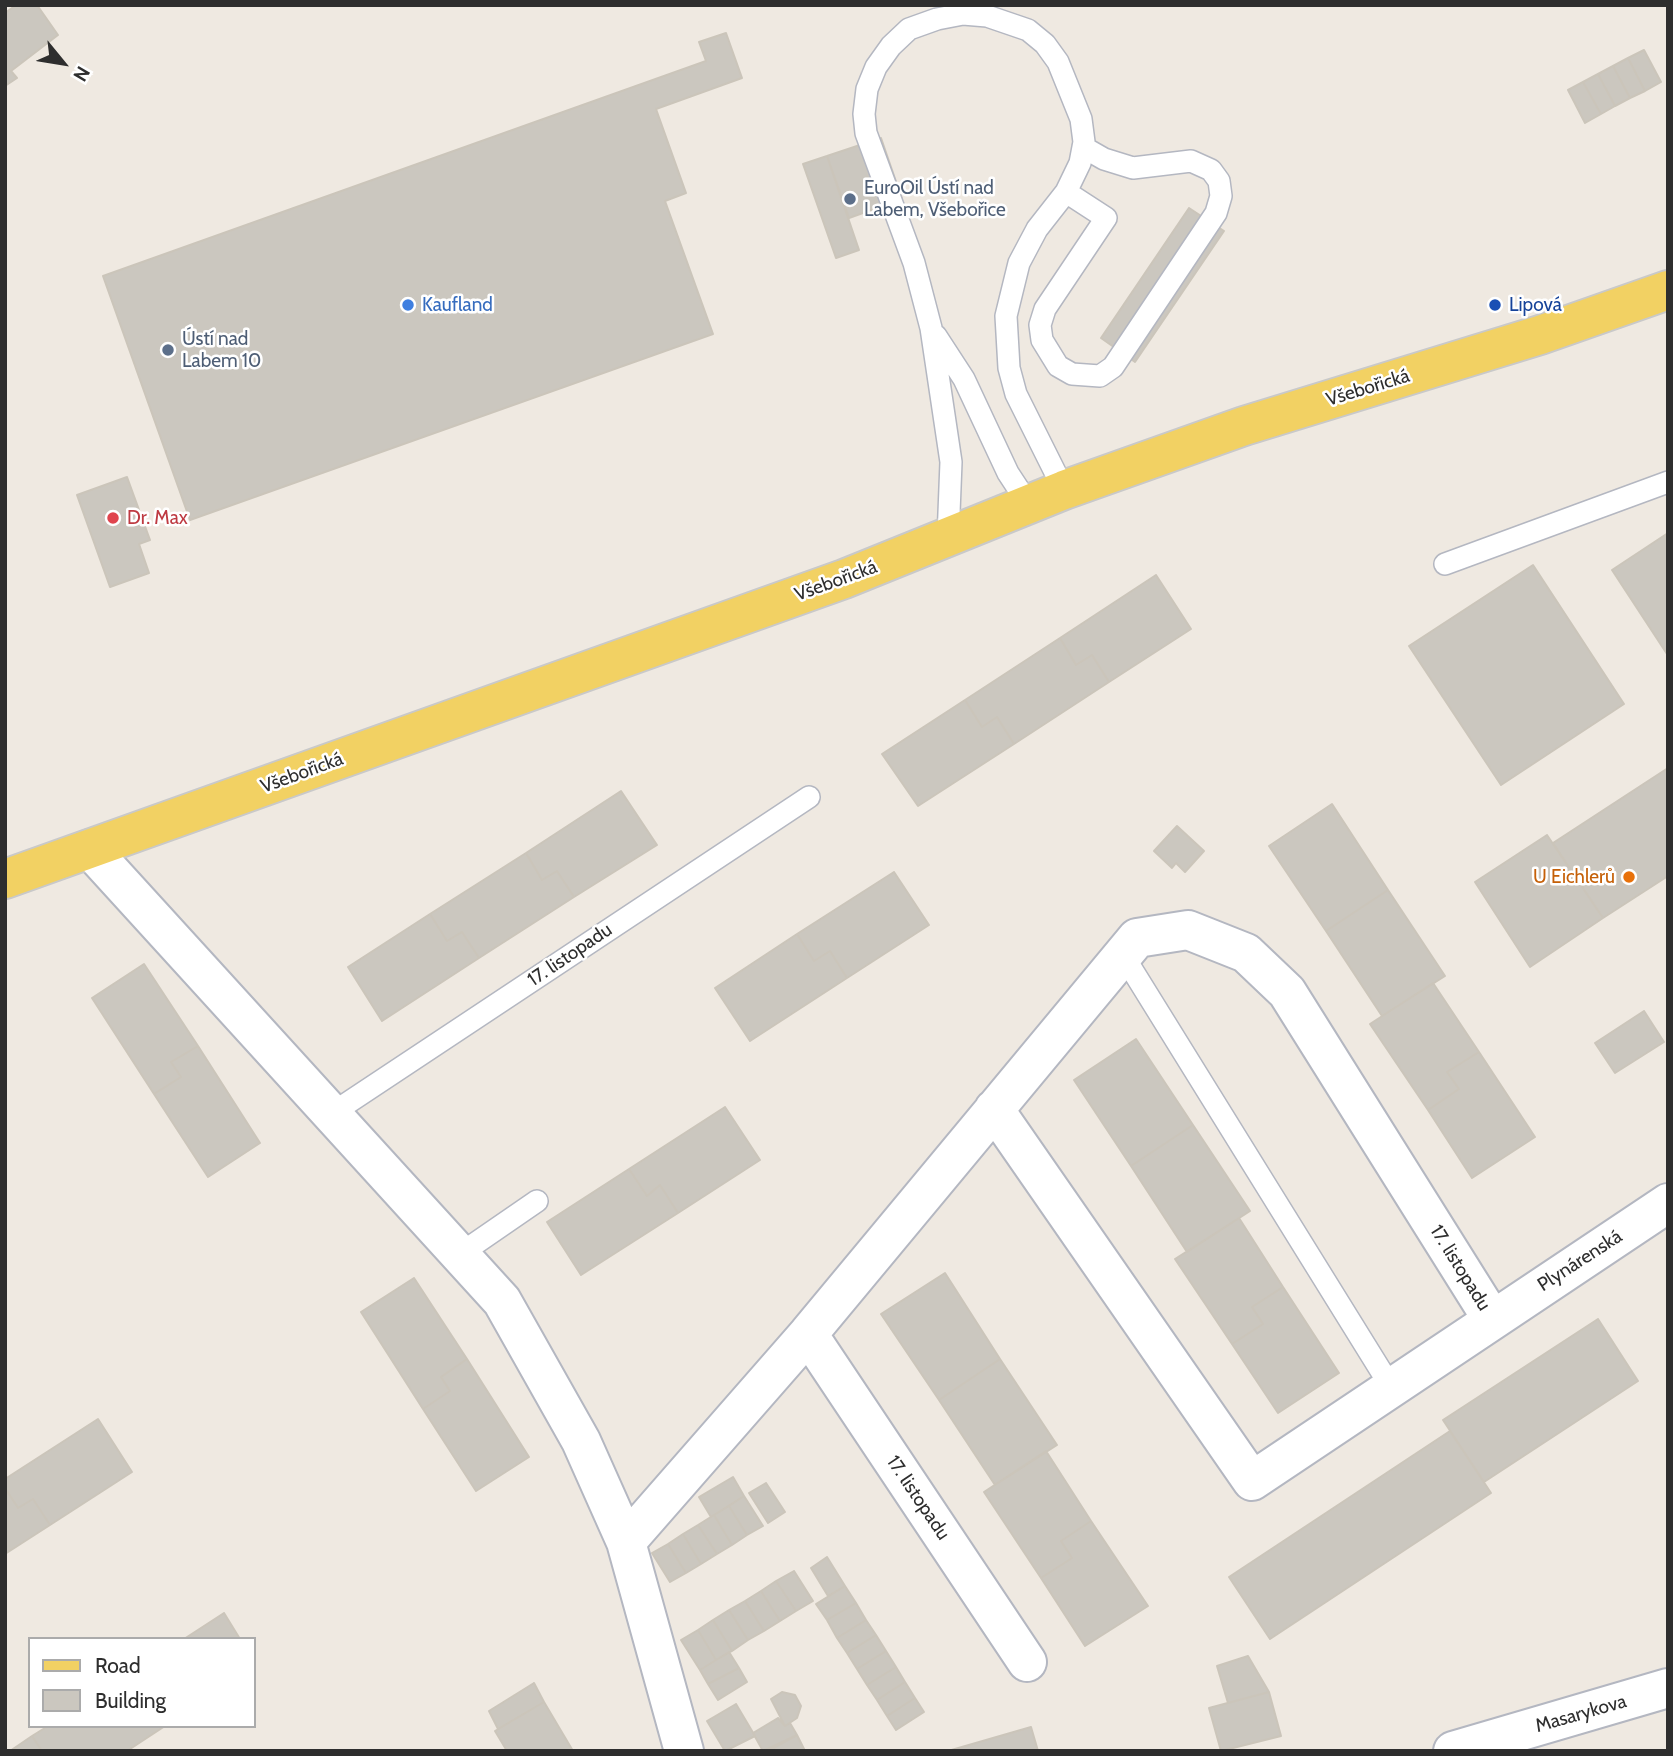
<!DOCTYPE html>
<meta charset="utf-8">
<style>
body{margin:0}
#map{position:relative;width:1673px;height:1756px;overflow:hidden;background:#efe9e1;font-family:Cabin,sans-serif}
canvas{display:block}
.frame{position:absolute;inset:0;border:7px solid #2e2e2e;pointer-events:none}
.legend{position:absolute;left:28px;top:1637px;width:228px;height:91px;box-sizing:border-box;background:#fff;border:2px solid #ababab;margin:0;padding:9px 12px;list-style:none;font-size:21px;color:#2e2e2e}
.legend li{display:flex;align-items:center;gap:14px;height:35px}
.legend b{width:35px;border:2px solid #ababab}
.north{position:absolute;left:28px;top:28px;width:70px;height:70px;-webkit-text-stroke:5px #fff;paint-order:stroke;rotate:120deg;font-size:19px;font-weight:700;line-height:28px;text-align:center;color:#2e2e2e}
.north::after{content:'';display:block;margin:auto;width:24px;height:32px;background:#2e2e2e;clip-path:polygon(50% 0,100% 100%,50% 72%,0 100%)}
</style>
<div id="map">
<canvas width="1673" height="1756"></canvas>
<div class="frame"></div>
<ul class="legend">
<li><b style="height:9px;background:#f2d163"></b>Road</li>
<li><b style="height:19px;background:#cbc7bf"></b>Building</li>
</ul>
<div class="north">N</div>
</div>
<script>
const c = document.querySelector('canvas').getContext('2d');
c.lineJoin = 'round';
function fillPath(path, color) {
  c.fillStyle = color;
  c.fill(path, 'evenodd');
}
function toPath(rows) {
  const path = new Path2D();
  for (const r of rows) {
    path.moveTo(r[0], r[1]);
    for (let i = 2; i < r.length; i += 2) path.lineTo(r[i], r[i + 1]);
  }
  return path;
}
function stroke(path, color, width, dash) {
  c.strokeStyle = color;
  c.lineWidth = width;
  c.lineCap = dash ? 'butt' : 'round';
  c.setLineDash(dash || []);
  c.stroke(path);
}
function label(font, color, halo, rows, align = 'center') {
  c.font = font + ' Cabin,sans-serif';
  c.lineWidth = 5;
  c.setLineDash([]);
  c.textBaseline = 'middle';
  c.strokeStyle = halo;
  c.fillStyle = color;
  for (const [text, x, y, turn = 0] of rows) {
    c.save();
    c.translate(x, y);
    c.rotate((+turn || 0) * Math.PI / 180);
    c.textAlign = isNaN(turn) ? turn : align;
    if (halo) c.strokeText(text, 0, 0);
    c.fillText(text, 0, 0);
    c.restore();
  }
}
const building = toPath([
 [16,5,37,5,58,35,11,71,17,78,5,86,5,13,16,5],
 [726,33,742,78,656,109,686,193,665,201,713,334,190,520,103,276,706,61,699,42,726,33],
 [1644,50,1661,82,1645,91,1628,58,1644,50],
 [1628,58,1645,91,1630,98,1613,66,1628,58],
 [1613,66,1630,98,1615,106,1598,74,1613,66],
 [1598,74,1615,106,1601,114,1583,82,1598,74],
 [1583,82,1601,114,1585,123,1568,90,1583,82],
 [881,138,902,199,849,218,827,156,881,138],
 [827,156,859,250,836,258,803,164,827,156],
 [1189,208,1224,231,1135,362,1101,338,1189,208],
 [127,477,150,540,139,544,149,573,110,587,77,495,127,477],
 [1668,533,1668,654,1667,654,1612,570,1668,533],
 [1533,565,1624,704,1501,785,1409,646,1533,565],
 [1156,575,1191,629,1109,682,1092,655,1076,665,1060,638,1156,575],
 [1060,638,1076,665,1092,655,1109,682,1014,744,997,717,982,727,965,700,1060,638],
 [965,700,982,727,997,717,1014,744,918,806,882,754,965,700],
 [1668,768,1668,876,1603,918,1553,843,1668,768],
 [621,791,657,845,574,897,557,871,542,880,526,853,621,791],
 [1332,804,1388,890,1326,931,1269,846,1332,804],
 [1177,826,1204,851,1185,872,1176,863,1172,868,1154,851,1177,826],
 [1547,835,1603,918,1530,967,1475,882,1547,835],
 [526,853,542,880,557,871,574,897,479,958,462,932,447,941,430,914,526,853],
 [894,872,929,925,847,978,830,951,814,961,797,934,894,872],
 [1388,890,1445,976,1382,1016,1326,931,1388,890],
 [430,914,447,941,462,932,479,958,382,1021,348,967,430,914],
 [797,934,814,961,830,951,847,978,750,1041,715,988,797,934],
 [144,964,198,1046,171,1062,181,1077,154,1094,92,998,144,964],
 [1433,983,1479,1052,1447,1072,1459,1089,1428,1110,1370,1024,1433,983],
 [1644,1011,1664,1042,1615,1073,1595,1043,1644,1011],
 [1136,1039,1193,1125,1131,1166,1074,1080,1136,1039],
 [198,1046,260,1143,208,1177,154,1094,181,1077,171,1062,198,1046],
 [1479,1052,1535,1137,1472,1178,1428,1110,1459,1089,1447,1072,1479,1052],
 [725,1107,760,1160,678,1213,660,1185,647,1196,629,1169,725,1107],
 [1193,1125,1250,1211,1187,1252,1131,1166,1193,1125],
 [629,1169,647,1196,660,1185,678,1213,581,1275,547,1222,629,1169],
 [1239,1218,1283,1287,1252,1307,1263,1324,1232,1344,1175,1259,1239,1218],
 [945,1273,1000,1359,939,1400,881,1314,945,1273],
 [414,1278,467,1359,441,1377,450,1391,423,1409,361,1312,414,1278],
 [1283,1287,1339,1373,1278,1413,1232,1344,1263,1324,1252,1307,1283,1287],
 [1598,1319,1638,1381,1484,1482,1443,1420,1598,1319],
 [467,1359,529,1457,476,1491,423,1409,450,1391,441,1377,467,1359],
 [1000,1359,1057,1445,995,1485,939,1400,1000,1359],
 [98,1419,132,1472,50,1525,33,1499,18,1508,5,1488,5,1479,98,1419],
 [1450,1431,1491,1493,1270,1639,1229,1577,1450,1431],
 [1046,1451,1091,1521,1061,1541,1072,1558,1041,1578,984,1492,1046,1451],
 [733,1477,744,1496,711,1517,699,1497,733,1477],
 [766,1483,785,1512,768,1523,749,1493,766,1483],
 [5,1488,18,1508,33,1499,50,1525,5,1554,5,1488],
 [744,1496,763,1526,747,1535,729,1506,744,1496],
 [729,1506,747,1535,732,1545,714,1515,729,1506],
 [714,1515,732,1545,717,1554,698,1525,714,1515],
 [1091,1521,1148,1606,1085,1646,1041,1578,1072,1558,1061,1541,1091,1521],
 [698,1525,717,1554,701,1564,683,1534,698,1525],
 [683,1534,701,1564,686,1573,668,1544,683,1534],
 [668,1544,686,1573,670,1582,652,1553,668,1544],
 [827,1557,845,1586,828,1596,811,1568,827,1557],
 [794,1571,813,1601,796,1611,776,1581,794,1571],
 [776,1581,796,1611,780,1621,761,1591,776,1581],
 [845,1586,856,1603,827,1620,816,1604,845,1586],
 [761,1591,780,1621,764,1631,745,1601,761,1591],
 [745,1601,764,1631,748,1640,729,1610,745,1601],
 [856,1603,866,1620,837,1638,827,1620,856,1603],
 [729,1610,748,1640,732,1651,713,1620,729,1610],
 [224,1613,240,1639,184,1639,224,1613],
 [713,1620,732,1651,716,1660,698,1630,713,1620],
 [866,1620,876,1635,847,1653,837,1638,866,1620],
 [698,1630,716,1660,700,1670,681,1640,698,1630],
 [876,1635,886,1651,857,1669,847,1653,876,1635],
 [886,1651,896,1667,867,1685,857,1669,886,1651],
 [729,1652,739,1668,708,1684,700,1670,729,1652],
 [1248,1656,1269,1692,1228,1703,1217,1666,1248,1656],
 [896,1667,905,1682,877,1700,867,1685,896,1667],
 [739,1668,747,1682,718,1700,708,1684,739,1668],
 [905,1682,915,1698,887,1716,877,1700,905,1682],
 [534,1683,544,1702,498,1729,489,1711,534,1683],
 [782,1692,795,1695,801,1706,797,1718,785,1726,771,1699,782,1692],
 [1269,1692,1281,1736,1221,1751,1209,1708,1269,1692],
 [915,1698,924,1712,896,1730,887,1716,915,1698],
 [544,1702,573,1751,507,1751,495,1731,544,1702],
 [736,1704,755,1736,725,1751,707,1721,736,1704],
 [778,1718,785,1726,790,1723,797,1735,763,1751,753,1733,778,1718],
 [48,1726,165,1726,127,1751,42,1751,32,1736,48,1726],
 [1031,1727,1038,1751,948,1751,1031,1727],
 [797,1735,805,1751,768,1751,797,1735],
 [32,1736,42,1751,10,1751,32,1736]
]);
const lane = toPath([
 [1066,192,1106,218,1045,309,1040,325,1042,340,1058,366,1072,374,1100,376,1113,367,1216,213,1221,196,1219,181,1211,170,1191,161,1133,168,1104,159,1083,147],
 [936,336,964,379,1008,473,1029,505],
 [948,538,951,462,931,328,914,263,866,133,864,114,867,89,876,67,891,46,909,29,937,19,963,14,987,16,1028,30,1045,44,1058,62,1081,119,1084,142,1080,163,1066,192,1037,229,1019,263,1006,316,1009,368,1016,394,1064,490],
 [1445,564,1668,482],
 [1123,955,1391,1387],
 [331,1114,809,797],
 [460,1254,537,1201]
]);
const street = toPath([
 [90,849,502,1301,581,1441,626,1542,684,1751],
 [994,1109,1252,1481,1668,1203],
 [808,1334,1027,1662],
 [626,1542,808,1334,1137,938,1188,930,1246,953,1287,992,1492,1319],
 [1453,1751,1668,1688]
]);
const primary = toPath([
 [5,879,844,579,1064,490,1244,426,1540,335,1668,290]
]);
const markers = [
 [850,199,7,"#5c6f8a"],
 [408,305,7,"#3f7fe0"],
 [1495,305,7,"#1a4fb4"],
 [168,350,7,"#5c6f8a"],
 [113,518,7,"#e0444e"],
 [1629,877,7,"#e8710a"]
];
const serviceNames = [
 ["EuroOil Ústí nad",864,188],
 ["Labem, Všebořice",864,210],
 ["Ústí nad",182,339],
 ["Labem 10",182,361]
];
const shopNames = [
 ["Kaufland",422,305]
];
const transitNames = [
 ["Lipová",1509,305]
];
const streetNames = [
 ["Všebořická",1368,388,-17],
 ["Všebořická",836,581,-20],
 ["Všebořická",302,773,-20],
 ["17. listopadu",570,955,-34],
 ["Plynárenská",1580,1261,-33],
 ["17. listopadu",1460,1268,58],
 ["17. listopadu",918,1498,56],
 ["Masarykova",1581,1714,-16]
];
const healthNames = [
 ["Dr. Max",127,518]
];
const foodNames = [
 ["U Eichlerů",1615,877]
];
fillPath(building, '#cbc7bf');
stroke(building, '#cbc5ba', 2);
stroke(lane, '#b4b7c1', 24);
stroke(street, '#b4b7c1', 42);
stroke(primary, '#c9c9c9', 42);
stroke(lane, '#fff', 21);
stroke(street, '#fff', 38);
stroke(primary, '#f2d163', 38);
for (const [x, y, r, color] of markers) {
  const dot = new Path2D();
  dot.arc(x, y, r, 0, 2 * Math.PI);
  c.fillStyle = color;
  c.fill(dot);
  stroke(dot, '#fff', 2.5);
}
label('19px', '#4e5e75', '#fff', serviceNames, 'left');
label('19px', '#366cbe', '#fff', shopNames, 'left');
label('19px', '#164399', '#fff', transitNames, 'left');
label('19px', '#2e2e2e', '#fff', streetNames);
label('19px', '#be3a42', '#fff', healthNames, 'left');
label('19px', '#c56008', '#fff', foodNames, 'right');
</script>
